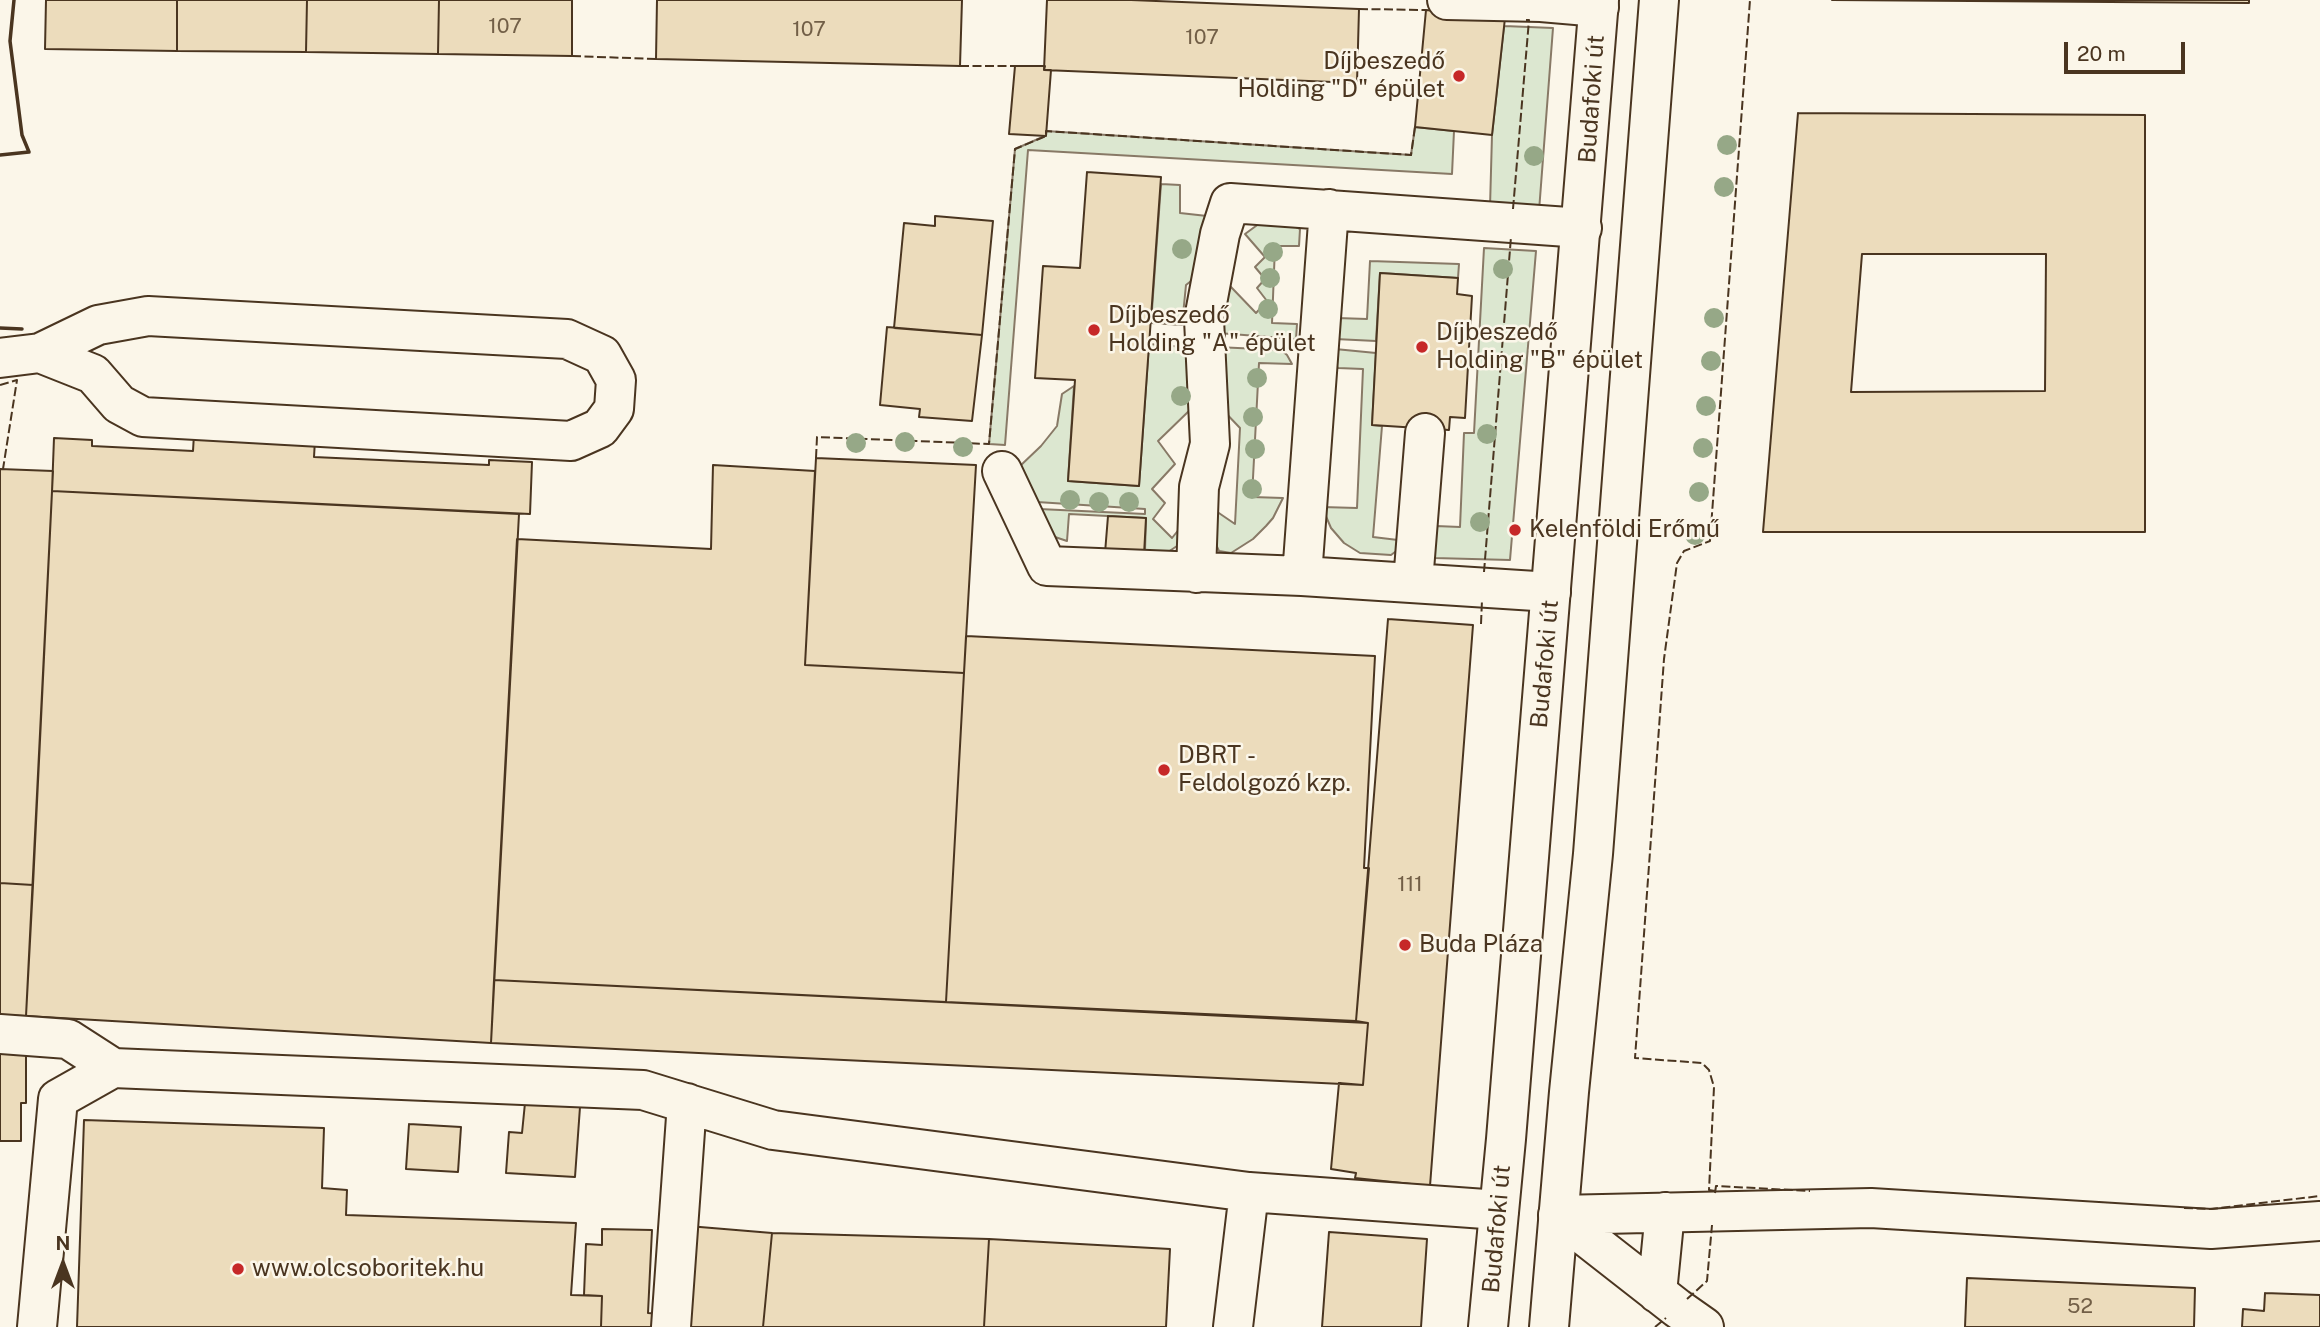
<!DOCTYPE html>
<meta charset="utf-8">
<style>
body{margin:0}
#map{position:relative;width:2320px;height:1327px;overflow:hidden;background:#fbf6e9;font-family:"Public Sans",sans-serif}
canvas{display:block}
.north{position:absolute;left:28px;top:1229px;width:70px;height:70px;-webkit-text-stroke:5px #fbf6e9;paint-order:stroke;rotate:0deg;font-size:19px;font-weight:700;line-height:28px;text-align:center;color:#4a3520}
.north::after{content:'';display:block;margin:auto;width:24px;height:32px;background:#4a3520;clip-path:polygon(50% 0,100% 100%,50% 72%,0 100%)}
.scale{position:absolute;left:2064px;top:42px;width:121px;height:32px;box-sizing:border-box;border:4px solid #4a3520;border-top:0;padding-left:9px;font-size:21px;line-height:24px;white-space:nowrap;color:#4a3520;-webkit-text-stroke:5px #fbf6e9;paint-order:stroke}
</style>
<div id="map">
<canvas width="2320" height="1327"></canvas>
<div class="north">N</div>
<div class="scale">20 m</div>
</div>
<script>
const c = document.querySelector('canvas').getContext('2d');
c.lineJoin = 'round';
function fillPath(path, color) {
  c.fillStyle = color;
  c.fill(path, 'evenodd');
}
function toPath(rows) {
  const path = new Path2D();
  for (const r of rows) {
    path.moveTo(r[0], r[1]);
    for (let i = 2; i < r.length; i += 2) path.lineTo(r[i], r[i + 1]);
  }
  return path;
}
function stroke(path, color, width, dash) {
  c.strokeStyle = color;
  c.lineWidth = width;
  c.lineCap = dash ? 'butt' : 'round';
  c.setLineDash(dash || []);
  c.stroke(path);
}
function label(font, color, halo, rows, align = 'center') {
  c.font = font + ' "Public Sans",sans-serif';
  c.lineWidth = 5;
  c.setLineDash([]);
  c.textBaseline = 'middle';
  c.strokeStyle = halo;
  c.fillStyle = color;
  for (const [text, x, y, turn = 0] of rows) {
    c.save();
    c.translate(x, y);
    c.rotate((+turn || 0) * Math.PI / 180);
    c.textAlign = isNaN(turn) ? turn : align;
    if (halo) c.strokeText(text, 0, 0);
    c.fillText(text, 0, 0);
    c.restore();
  }
}
const green = toPath([
 [1504,26,1553,28,1539,211,1490,207,1492,135,1504,26],
 [1415,127,1454,131,1452,174,1028,150,1005,445,989,444,1015,149,1045,136,1046,131,1411,155,1415,127],
 [1161,184,1180,185,1180,213,1207,216,1205,270,1186,285,1182,325,1151,323,1161,184],
 [1287,222,1300,229,1299,246,1275,246,1272,323,1297,324,1296,339,1218,333,1214,329,1231,287,1256,313,1267,301,1257,288,1265,279,1255,267,1265,257,1245,234,1260,223,1287,222],
 [1484,248,1536,251,1510,560,1434,558,1436,526,1460,527,1464,433,1474,433,1484,248],
 [1370,261,1459,264,1458,278,1380,273,1376,341,1335,339,1337,318,1367,319,1370,261],
 [1149,344,1184,347,1191,382,1191,409,1158,441,1175,464,1152,489,1165,503,1153,519,1172,538,1184,523,1186,540,1168,552,1145,551,1146,518,1069,514,1067,541,1043,533,1039,509,1145,514,1145,509,1037,502,1019,467,1041,446,1057,426,1062,394,1074,386,1068,481,1139,486,1149,344],
 [1216,347,1281,350,1287,355,1292,364,1259,363,1252,497,1283,498,1273,518,1266,526,1253,539,1231,553,1219,551,1211,534,1213,509,1235,524,1240,428,1220,407,1216,347],
 [1335,349,1376,353,1372,425,1382,426,1373,537,1398,540,1399,549,1391,555,1360,553,1344,543,1331,528,1322,507,1357,508,1363,369,1338,368,1331,360,1335,349]
]);
const building = toPath([
 [46,0,177,0,177,51,45,49,46,0],
 [177,0,307,0,306,52,177,51,177,0],
 [307,0,439,0,438,54,306,52,307,0],
 [439,0,572,0,572,56,438,54,439,0],
 [657,0,962,0,960,66,656,59,657,0],
 [1047,0,1131,0,1359,9,1357,83,1044,70,1047,0],
 [1832,0,2249,0,2249,3,1832,0],
 [1426,10,1505,18,1492,135,1415,127,1426,10],
 [1015,66,1045,66,1044,70,1051,70,1046,136,1009,134,1015,66],
 [1798,113,2145,115,2145,532,1763,532,1798,113],
 [1862,254,2046,254,2045,391,1851,392,1862,254],
 [1087,172,1161,177,1139,486,1068,481,1075,380,1035,378,1043,266,1080,268,1087,172],
 [935,216,993,221,982,335,894,328,904,223,935,226,935,216],
 [1380,273,1458,278,1457,294,1472,296,1465,418,1450,417,1449,430,1372,425,1380,273],
 [887,327,982,335,972,421,919,417,920,409,880,405,887,327],
 [194,434,315,440,314,457,489,465,489,460,532,462,530,514,52,491,54,438,92,440,92,446,193,451,194,434],
 [816,458,976,465,964,673,805,665,816,458],
 [713,465,815,471,805,665,964,673,946,1002,494,980,517,539,711,549,713,465],
 [0,469,53,471,33,885,0,883,0,469],
 [52,491,519,514,491,1043,26,1016,52,491],
 [1108,516,1146,518,1144,555,1105,553,1108,516],
 [1388,619,1473,625,1430,1186,1355,1178,1356,1173,1331,1169,1339,1083,1363,1085,1368,1023,1356,1021,1388,619],
 [966,636,1375,656,1364,868,1369,868,1356,1021,946,1002,966,636],
 [0,883,33,885,26,1016,0,1015,0,883],
 [494,980,1368,1023,1363,1085,491,1043,494,980],
 [0,1047,26,1047,26,1103,21,1103,21,1141,0,1141,0,1047],
 [525,1103,580,1107,575,1177,506,1173,509,1132,522,1133,525,1103],
 [84,1120,324,1128,322,1188,347,1190,346,1215,576,1223,571,1295,602,1296,601,1327,77,1327,84,1120],
 [409,1124,461,1127,458,1172,406,1169,409,1124],
 [688,1226,772,1233,763,1327,686,1327,688,1226],
 [602,1229,652,1230,648,1313,661,1314,660,1327,601,1327,602,1296,584,1295,586,1244,602,1245,602,1229],
 [1329,1232,1427,1239,1421,1327,1322,1327,1329,1232],
 [772,1233,989,1239,984,1327,763,1327,772,1233],
 [989,1239,1170,1249,1166,1327,984,1327,989,1239],
 [1967,1278,2195,1288,2194,1327,1965,1327,1967,1278],
 [2265,1293,2320,1295,2320,1327,2242,1327,2243,1309,2264,1311,2265,1293]
]);
const minor = toPath([
 [1447,0,1541,2,1599,7],
 [0,358,40,353,98,325,148,316,567,339,602,355,616,380,614,409,600,428,571,441,143,417,119,404,93,374,40,353],
 [1002,471,1047,566,1302,576,1551,592],
 [1196,573,1199,487,1210,444,1204,319,1220,234,1230,203,1582,228],
 [1302,576,1329,209],
 [1413,582,1425,433],
 [0,1034,68,1039,113,1068,643,1090,773,1130,1249,1192,1499,1210],
 [1558,1215,1871,1208,2211,1229,2320,1221],
 [1558,1215,1677,1308,1704,1327],
 [1657,1293,1665,1212],
 [37,1327,58,1099,113,1068],
 [671,1327,687,1103],
 [1233,1327,1249,1192]
]);
const major = toPath([
 [1488,1327,1506,1139,1599,0],
 [1549,1327,1569,1092,1593,854,1659,0]
]);
const fence = toPath([
 [1359,9,1426,10],
 [572,56,656,59],
 [960,66,1015,66],
 [1513,209,1529,20,1526,20],
 [0,385,17,380,3,469],
 [816,458,817,437,989,444,1015,149,1046,136,1046,131,1411,155,1415,127],
 [1484,572,1511,237],
 [1481,624,1482,600],
 [1715,1191,1709,1190,1714,1087,1709,1070,1702,1063,1635,1058,1664,659,1677,563,1684,551,1710,541,1750,0],
 [1715,1193,1716,1186,1810,1191],
 [2184,1208,2211,1209,2320,1196],
 [1687,1299,1707,1281,1712,1225],
 [1655,1327,1666,1318]
]);
const wall = toPath([
 [0,155,29,152,22,135,10,41,14,0],
 [0,328,22,329]
]);
const trees = [
 [1727,145],
 [1534,156],
 [1724,187],
 [1182,249],
 [1273,252],
 [1503,269],
 [1270,278],
 [1268,309],
 [1714,318],
 [1711,361],
 [1257,378],
 [1181,396],
 [1706,406],
 [1253,417],
 [1487,434],
 [905,442],
 [856,443],
 [963,447],
 [1703,448],
 [1255,449],
 [1252,489],
 [1699,492],
 [1070,500],
 [1099,502],
 [1129,502],
 [1480,522],
 [1695,535]
];
const markers = [
 [1459,76,7,"#c62828"],
 [1094,330,7,"#c62828"],
 [1422,347,7,"#c62828"],
 [1515,530,7,"#c62828"],
 [1164,770,7,"#c62828"],
 [1405,945,7,"#c62828"],
 [238,1269,7,"#c62828"]
];
const numberNames = [
 ["107",505,27],
 ["107",809,30],
 ["107",1202,38],
 ["111",1410,885],
 ["52",2080,1307]
];
const poiNames = [
 ["Díjbeszedő",1445,62,"right"],
 ["Holding \"D\" épület",1445,90,"right"],
 ["Díjbeszedő",1108,316],
 ["Holding \"A\" épület",1108,344],
 ["Díjbeszedő",1436,333],
 ["Holding \"B\" épület",1436,361],
 ["Kelenföldi Erőmű",1529,530],
 ["DBRT -",1178,756],
 ["Feldolgozó kzp.",1178,784],
 ["Buda Pláza",1419,945],
 ["www.olcsoboritek.hu",252,1269]
];
const streetNames = [
 ["Budafoki út",1592,99,-86],
 ["Budafoki út",1545,664,-85],
 ["Budafoki út",1497,1229,-85]
];
fillPath(green, '#dce7d0');
stroke(green, '#887966', 2);
fillPath(building, '#ecdcbc');
stroke(building, '#4a3520', 2);
stroke(minor, '#4a3520', 42);
stroke(major, '#4a3520', 42);
stroke(minor, '#fbf6e9', 38);
stroke(major, '#fbf6e9', 38);
stroke(fence, '#4a3520', 2, [9, 3.5]);
stroke(wall, '#4a3520', 3.5);
c.fillStyle = '#96a887';
for (const [x, y] of trees) {
  c.beginPath();
  c.arc(x, y, 10, 0, 2 * Math.PI);
  c.fill();
}
for (const [x, y, r, color] of markers) {
  const dot = new Path2D();
  dot.arc(x, y, r, 0, 2 * Math.PI);
  c.fillStyle = color;
  c.fill(dot);
  stroke(dot, '#fbf6e9', 2.5);
}
label('21px', '#725f47', null, numberNames);
label('24px', '#4a3520', '#fbf6e9', poiNames, 'left');
label('24px', '#4a3520', '#fbf6e9', streetNames);
</script>
